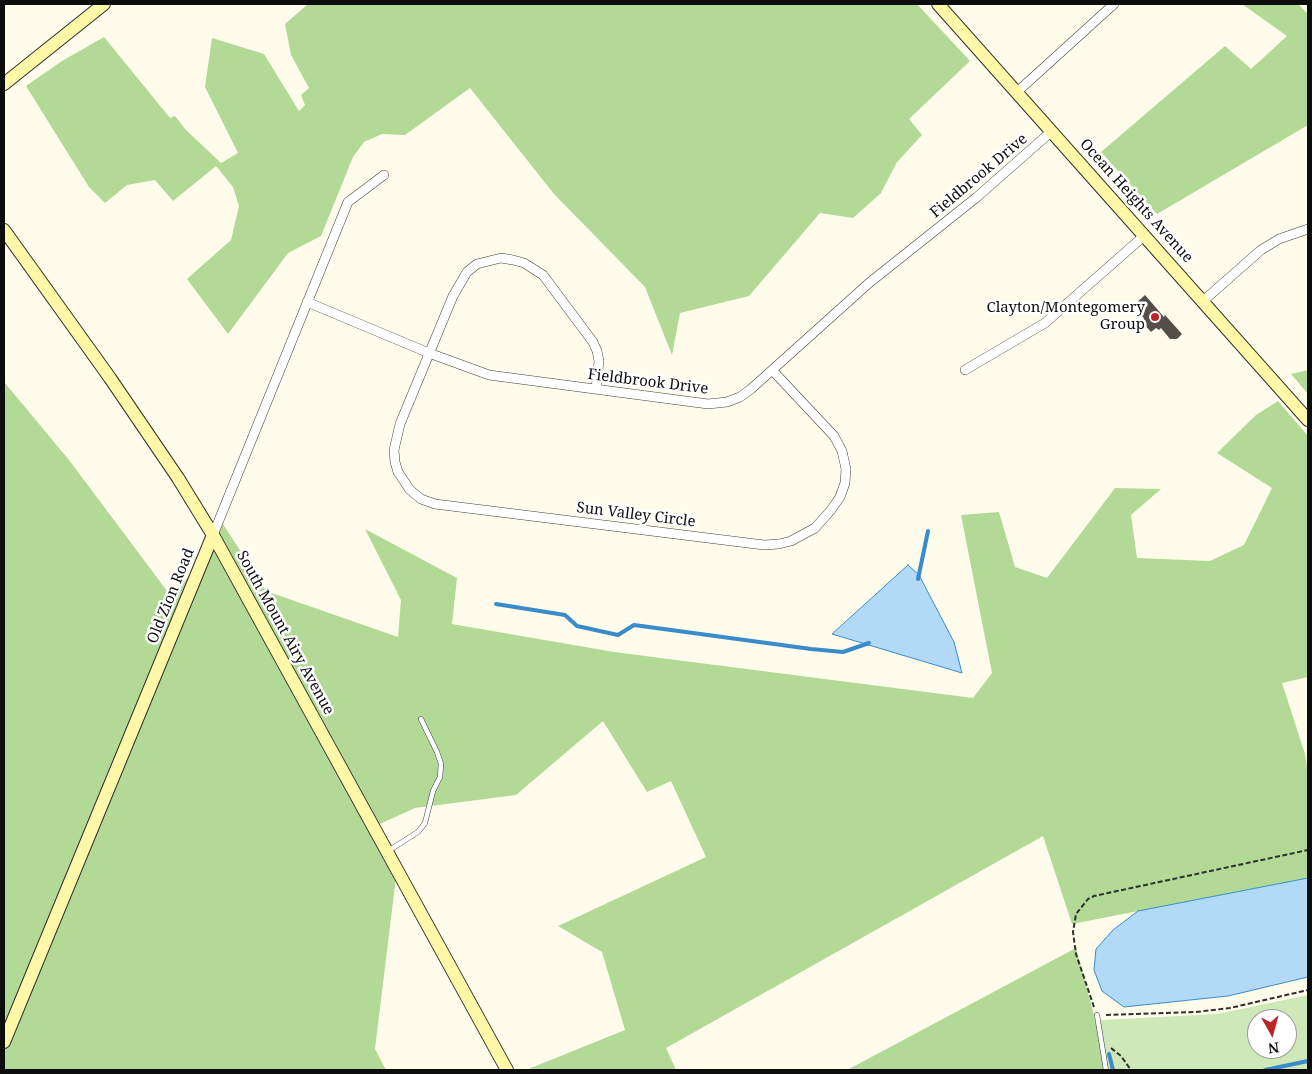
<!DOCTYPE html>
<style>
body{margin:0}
#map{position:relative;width:1312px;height:1074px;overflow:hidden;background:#fffcec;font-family:"Noto Serif",serif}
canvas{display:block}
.frame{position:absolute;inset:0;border:5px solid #0d0d0d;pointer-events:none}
.north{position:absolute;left:1247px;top:1009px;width:50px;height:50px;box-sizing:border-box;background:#fff;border:1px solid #9e9e9e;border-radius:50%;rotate:173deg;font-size:14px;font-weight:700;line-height:20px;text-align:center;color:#0d0d0d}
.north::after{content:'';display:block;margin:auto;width:18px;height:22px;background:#bb2627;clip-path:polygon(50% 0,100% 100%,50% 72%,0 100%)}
</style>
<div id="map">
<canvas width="1312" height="1074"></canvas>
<div class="frame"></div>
<div class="north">N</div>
</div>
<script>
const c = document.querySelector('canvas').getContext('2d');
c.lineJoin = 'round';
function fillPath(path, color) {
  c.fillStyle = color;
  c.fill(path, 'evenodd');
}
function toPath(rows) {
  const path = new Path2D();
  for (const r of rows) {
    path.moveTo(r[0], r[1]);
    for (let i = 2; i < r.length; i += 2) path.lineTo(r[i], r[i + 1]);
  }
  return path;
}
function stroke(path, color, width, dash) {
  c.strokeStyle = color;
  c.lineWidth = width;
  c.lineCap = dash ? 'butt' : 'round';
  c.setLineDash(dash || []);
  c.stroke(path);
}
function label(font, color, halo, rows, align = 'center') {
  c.font = font + ' "Noto Serif",serif';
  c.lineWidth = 5;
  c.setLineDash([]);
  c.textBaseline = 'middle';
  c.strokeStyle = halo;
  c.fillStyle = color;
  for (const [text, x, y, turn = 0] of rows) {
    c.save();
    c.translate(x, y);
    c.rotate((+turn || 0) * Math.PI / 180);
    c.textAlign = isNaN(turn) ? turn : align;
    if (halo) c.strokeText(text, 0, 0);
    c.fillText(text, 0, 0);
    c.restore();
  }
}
const green = toPath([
 [1308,995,1308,1070,1092,1070,1094,1023,1102,1020,1217,1014],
 [1257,1019,1287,1019,1287,1049,1257,1049]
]);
const forest = toPath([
 [308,4,917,4,970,61,909,119,922,135,897,162,881,193,853,218,820,213,749,296,680,313,672,355,645,287,554,194,470,88,405,135,382,134,364,142,353,157,321,236,288,253,228,334,187,279,231,240,239,206,233,187,216,166,173,201,155,180,127,185,105,203,89,187,26,86,62,61,104,37,170,118,175,116,186,130,221,163,238,153,205,87,212,38,264,54,299,111,305,105,301,95,309,88,291,55,285,24],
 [1242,4,1298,4,1308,14,1308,125,1157,214,1101,152,1225,46,1251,69,1287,36],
 [1308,370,1308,394,1291,374],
 [4,379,5,383,69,460,173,599,223,524,266,591,398,637,401,600,365,529,457,578,452,624,614,652,973,698,992,673,961,515,999,512,1015,567,1047,578,1115,488,1161,489,1131,515,1137,558,1210,561,1244,545,1272,488,1217,453,1256,415,1278,401,1308,436,1308,677,1282,683,1305,754,1308,774,1308,878,1072,924,1043,836,666,1048,676,1070,526,1070,625,1030,602,952,558,926,706,857,671,781,647,792,603,721,516,795,415,808,371,828,397,869,375,1049,386,1070,4,1070],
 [1076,948,1094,1015,1104,1070,847,1070]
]);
const water = toPath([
 [908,565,919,575,954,642,962,673,832,634,908,565],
 [1308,878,1308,977,1228,996,1124,1007,1102,991,1094,970,1096,949,1113,930,1138,911,1308,878]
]);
const stream = toPath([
 [918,579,928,531],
 [496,604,565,615,577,626,618,635,634,625,811,649,843,652,869,643],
 [1109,1054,1113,1070],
 [1265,1070,1308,1061]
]);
const building = toPath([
 [1145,295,1164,317,1165,315,1182,334,1177,339,1170,339,1161,328,1159,330,1156,328,1151,332,1142,322,1144,318,1142,316,1144,314,1135,304]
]);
const path = toPath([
 [1094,1007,1076,954,1073,932,1076,914,1088,899,1094,896,1308,850],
 [1106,1015,1196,1012,1230,1008,1308,990],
 [1111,1048,1121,1056,1131,1070]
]);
const lane = toPath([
 [388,851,418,832,425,823,433,791,440,777,441,764,437,752,421,719],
 [1097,1015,1106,1070]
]);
const street = toPath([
 [1017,92,1114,4],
 [1203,301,1261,250,1279,239,1308,229],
 [307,302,429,353,489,375,708,404,727,402,740,397,751,389,869,283,977,197,1052,131],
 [965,370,1045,323,1145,235],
 [596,389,599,361,597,351,593,342,543,275,524,263,513,260,501,258,477,264,467,272,453,296,400,424,394,450,395,462,398,472,410,490,421,499,435,504,764,545,779,544,791,541,815,528,831,510,840,497,845,483,846,469,842,451,834,436,773,371],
 [213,535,348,202,384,175]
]);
const secondary = toPath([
 [938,4,1308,420],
 [4,84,104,4],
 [4,230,110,378,178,478,213,535,507,1070],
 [4,1042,213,535]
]);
const markers = [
 [1155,317,5,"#bb2627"]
];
const streetNames = [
 ["Fieldbrook Drive",979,176,-40],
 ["Ocean Heights Avenue",1136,201,48],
 ["Fieldbrook Drive",648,382,7],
 ["Sun Valley Circle",636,515,7],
 ["Old Zion Road",171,596,-68],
 ["South Mount Airy Avenue",285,633,61]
];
const poiNames = [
 ["Clayton/Montegomery",1145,308],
 ["Group",1145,325]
];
fillPath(green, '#cee8b7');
fillPath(forest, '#b2d996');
fillPath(water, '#b2d9f5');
stroke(water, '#398bcc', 1);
stroke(stream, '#398bcc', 4);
fillPath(building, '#554e49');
stroke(lane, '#404040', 5.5);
stroke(street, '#404040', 10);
stroke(secondary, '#2f2f2f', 14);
stroke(path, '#2f2f2f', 2, [5, 2.5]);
stroke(lane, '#fff', 4.5);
stroke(street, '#fff', 9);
stroke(secondary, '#fef8a8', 12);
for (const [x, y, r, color] of markers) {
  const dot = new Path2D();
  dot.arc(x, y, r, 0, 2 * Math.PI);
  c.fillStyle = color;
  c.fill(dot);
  stroke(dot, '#fff', 2);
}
label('15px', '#0d0d0d', '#fff', streetNames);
label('15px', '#0d0d0d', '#fff', poiNames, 'right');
</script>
